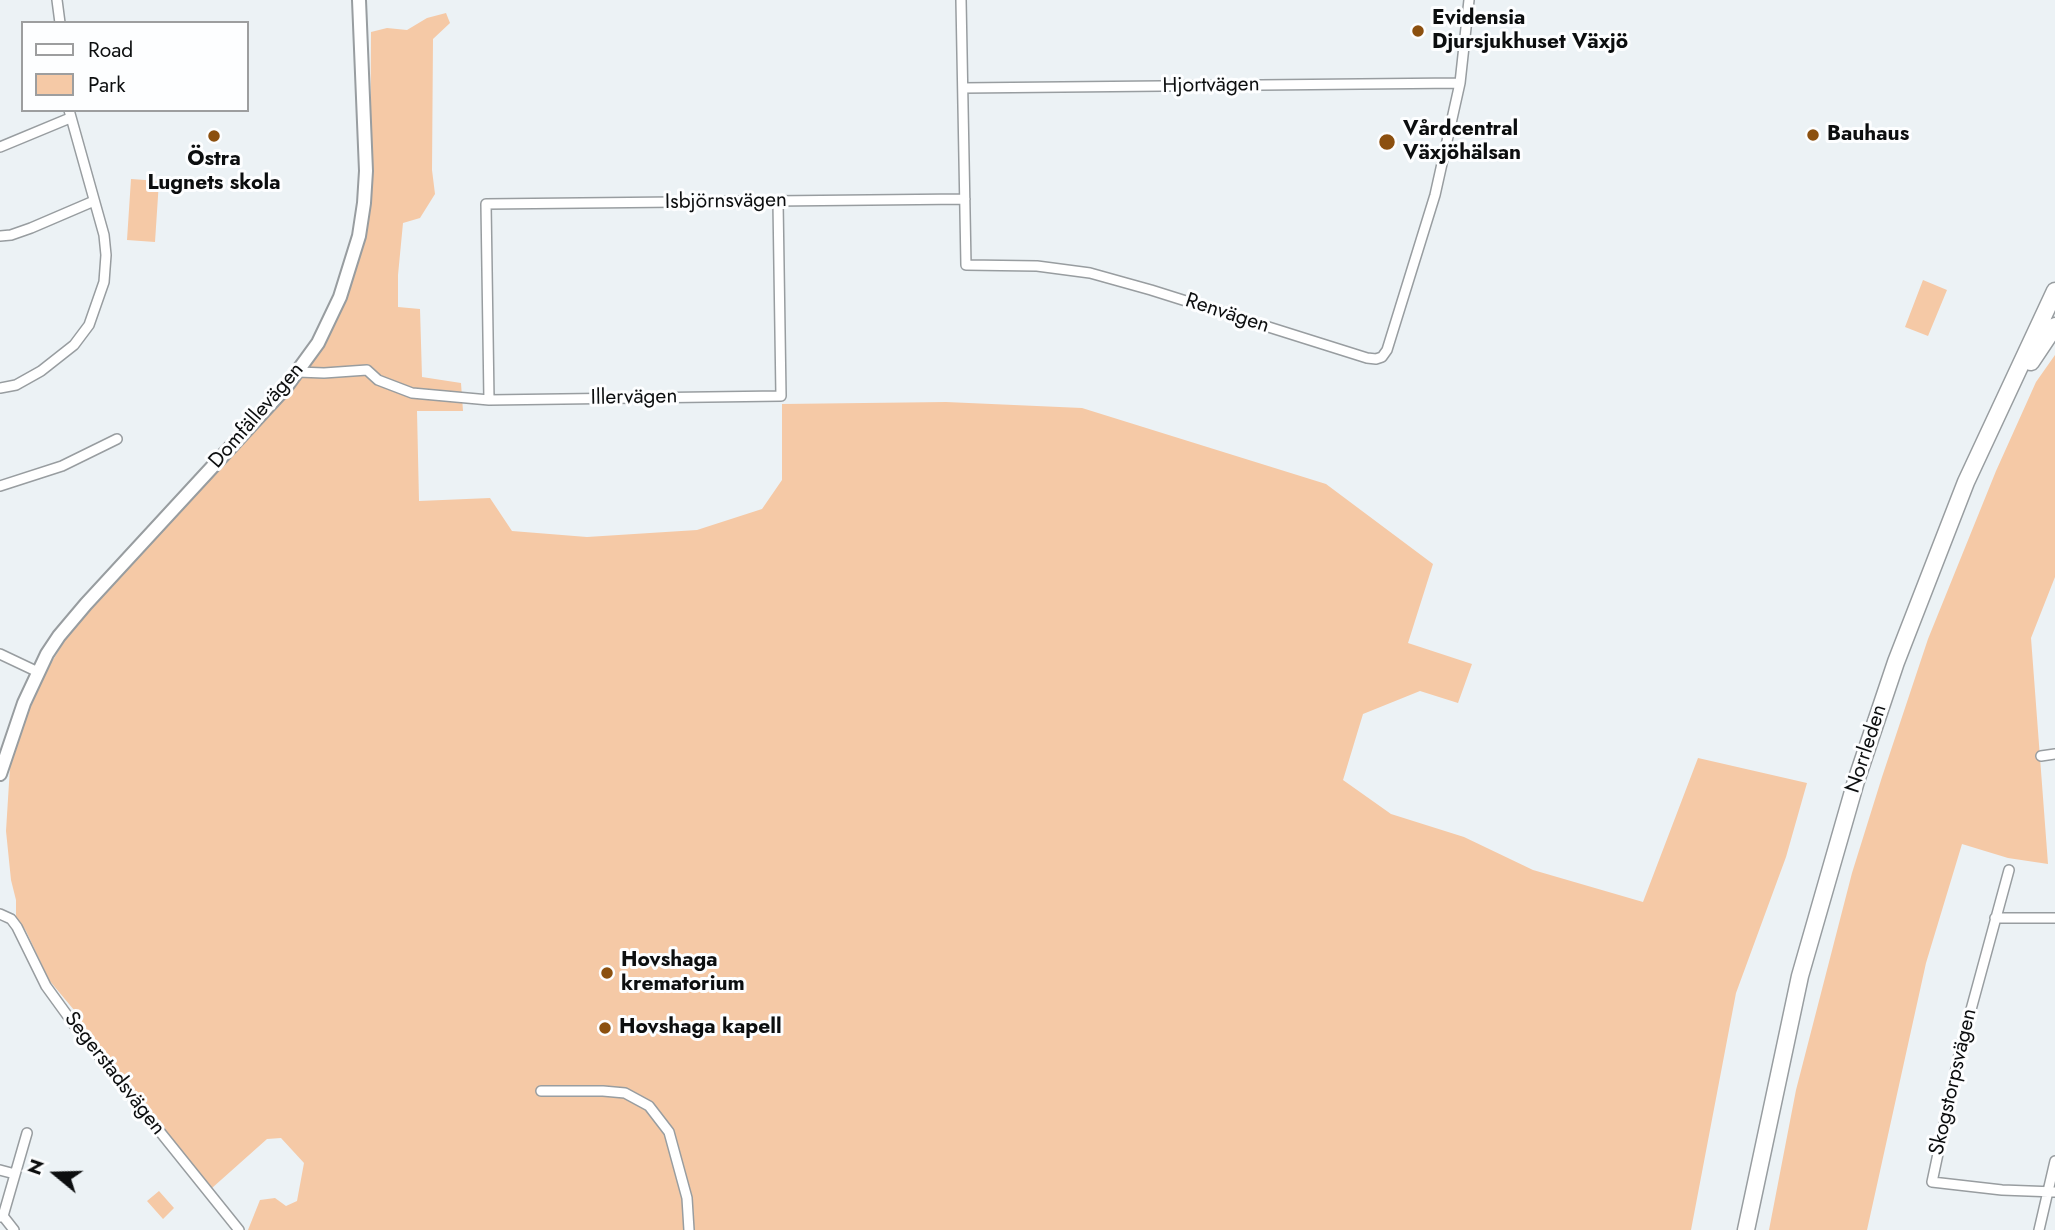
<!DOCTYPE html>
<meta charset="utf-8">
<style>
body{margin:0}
#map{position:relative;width:2055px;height:1230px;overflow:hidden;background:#ecf2f5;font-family:Jost,sans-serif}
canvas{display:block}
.legend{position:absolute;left:21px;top:21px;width:228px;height:91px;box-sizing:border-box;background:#fdfeff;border:2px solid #9d9e9f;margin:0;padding:9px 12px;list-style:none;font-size:21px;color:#0c0e0f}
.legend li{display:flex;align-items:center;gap:14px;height:35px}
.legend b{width:35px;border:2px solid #9d9e9f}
.north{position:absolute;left:21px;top:1139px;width:70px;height:70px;-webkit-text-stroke:5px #fdfeff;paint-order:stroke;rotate:289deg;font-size:19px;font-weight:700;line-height:28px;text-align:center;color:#0c0e0f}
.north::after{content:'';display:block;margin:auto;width:24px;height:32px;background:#0c0e0f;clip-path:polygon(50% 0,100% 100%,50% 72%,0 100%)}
</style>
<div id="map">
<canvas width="2055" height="1230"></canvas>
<ul class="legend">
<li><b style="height:9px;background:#fff"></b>Road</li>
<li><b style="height:19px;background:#f5c9a6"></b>Park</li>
</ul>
<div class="north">N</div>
</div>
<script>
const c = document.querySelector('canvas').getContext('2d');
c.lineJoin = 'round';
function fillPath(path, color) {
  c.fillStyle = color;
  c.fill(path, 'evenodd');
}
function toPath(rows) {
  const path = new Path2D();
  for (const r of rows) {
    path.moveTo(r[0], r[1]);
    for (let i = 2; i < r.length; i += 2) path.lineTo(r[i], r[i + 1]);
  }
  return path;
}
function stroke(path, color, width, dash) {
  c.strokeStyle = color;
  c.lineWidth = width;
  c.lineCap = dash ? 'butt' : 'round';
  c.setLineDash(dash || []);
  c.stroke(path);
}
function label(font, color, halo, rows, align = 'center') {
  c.font = font + ' Jost,sans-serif';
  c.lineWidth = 6;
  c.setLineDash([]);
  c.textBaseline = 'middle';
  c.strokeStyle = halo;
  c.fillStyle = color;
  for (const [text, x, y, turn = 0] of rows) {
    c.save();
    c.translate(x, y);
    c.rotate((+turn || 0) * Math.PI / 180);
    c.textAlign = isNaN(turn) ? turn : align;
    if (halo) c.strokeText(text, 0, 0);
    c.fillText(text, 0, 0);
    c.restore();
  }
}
const green = toPath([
 [446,13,450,23,433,39,432,170,435,194,420,218,403,223,398,275,398,307,420,309,422,377,461,383,463,411,417,411,419,501,490,498,512,531,587,537,697,530,762,509,782,480,782,404,946,402,1082,408,1326,484,1433,564,1408,643,1472,664,1458,703,1420,691,1363,714,1343,780,1391,814,1464,837,1533,870,1643,902,1698,758,1807,783,1786,857,1736,993,1691,1230,248,1230,260,1200,275,1198,286,1206,297,1201,304,1163,281,1138,267,1139,212,1188,102,1054,74,1010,49,980,26,931,16,917,16,900,11,880,6,831,10,767,27,711,39,683,70,632,88,609,290,392,321,347,345,298,355,270,370,204,371,32,387,28,407,30,427,18],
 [131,179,159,181,155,242,127,240],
 [1923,280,1947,290,1928,336,1905,327],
 [2055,355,2055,577,2031,638,2048,864,2008,858,1962,844,1926,963,1867,1230,1769,1230,1796,1090,1852,873,1882,777,1928,639,1996,471,2036,382],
 [159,1191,174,1208,163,1219,147,1201]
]);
const street = toPath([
 [57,0,60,23],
 [961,0,966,265,1037,266,1090,273,1151,290,1367,358,1376,359,1382,357,1387,350,1435,195,1460,83,1469,0],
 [963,88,1460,83],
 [0,147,70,118],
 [778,202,781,396,489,400,486,204,965,199],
 [0,236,11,235,31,228,94,201],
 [298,372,324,373,367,370,378,380,412,393,489,400],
 [0,388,16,385,41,371,74,345,89,325,104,282,106,255,104,235,69,110],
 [0,486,62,466,117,439],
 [0,654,38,672],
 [2041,756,2055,754],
 [2009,870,1960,1050,1932,1182,2002,1190,2055,1192],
 [0,914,11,919,17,927,46,986,75,1026,239,1230],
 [1995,918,2055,918],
 [541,1091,603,1091,625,1093,649,1106,669,1132,687,1198,689,1230],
 [0,1170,15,1174],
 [3,1216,27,1133],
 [0,1217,3,1216,14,1230],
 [2039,1230,2055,1161]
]);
const secondary = toPath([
 [0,774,24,703,47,654,59,636,86,604,286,387,318,343,340,297,359,236,364,203,366,171,359,0]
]);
const highway = toPath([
 [2031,362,2055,326],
 [1746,1230,1800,976,1856,781,1896,662,1966,482,2055,291]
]);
const markers = [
 [1418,31,7,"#8c500f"],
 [1813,135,7,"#8c500f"],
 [214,136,7,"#8c500f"],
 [1387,142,9,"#8c500f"],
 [607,973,7,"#8c500f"],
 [605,1028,7,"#8c500f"]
];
const poiNames = [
 ["Evidensia",1432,19],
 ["Djursjukhuset Växjö",1432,43],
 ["Vårdcentral",1403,130],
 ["Växjöhälsan",1403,154],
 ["Bauhaus",1827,135],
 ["Östra",214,160,"center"],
 ["Lugnets skola",214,184,"center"],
 ["Hovshaga",621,961],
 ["krematorium",621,985],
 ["Hovshaga kapell",619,1028]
];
const streetNames = [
 ["Hjortvägen",1211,86,-1],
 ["Isbjörnsvägen",726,202,-1],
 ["Renvägen",1227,314,18],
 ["Illervägen",634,398,-1],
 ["Domfällevägen",257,416,-49],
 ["Norrleden",1867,749,-72],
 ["Segerstadsvägen",114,1074,52],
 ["Skogstorpsvägen",1954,1082,-77]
];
fillPath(green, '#f5c9a6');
stroke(street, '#989da0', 12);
stroke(secondary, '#989da0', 16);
stroke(highway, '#989da0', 19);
stroke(street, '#fff', 9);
stroke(secondary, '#fff', 12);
stroke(highway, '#fff', 16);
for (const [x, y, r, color] of markers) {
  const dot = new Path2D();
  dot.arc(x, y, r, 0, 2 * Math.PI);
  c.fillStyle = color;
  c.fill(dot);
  stroke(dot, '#fdfeff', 2.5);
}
label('bold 21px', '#0c0e0f', '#fdfeff', poiNames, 'left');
label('21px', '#0c0e0f', '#fdfeff', streetNames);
</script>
